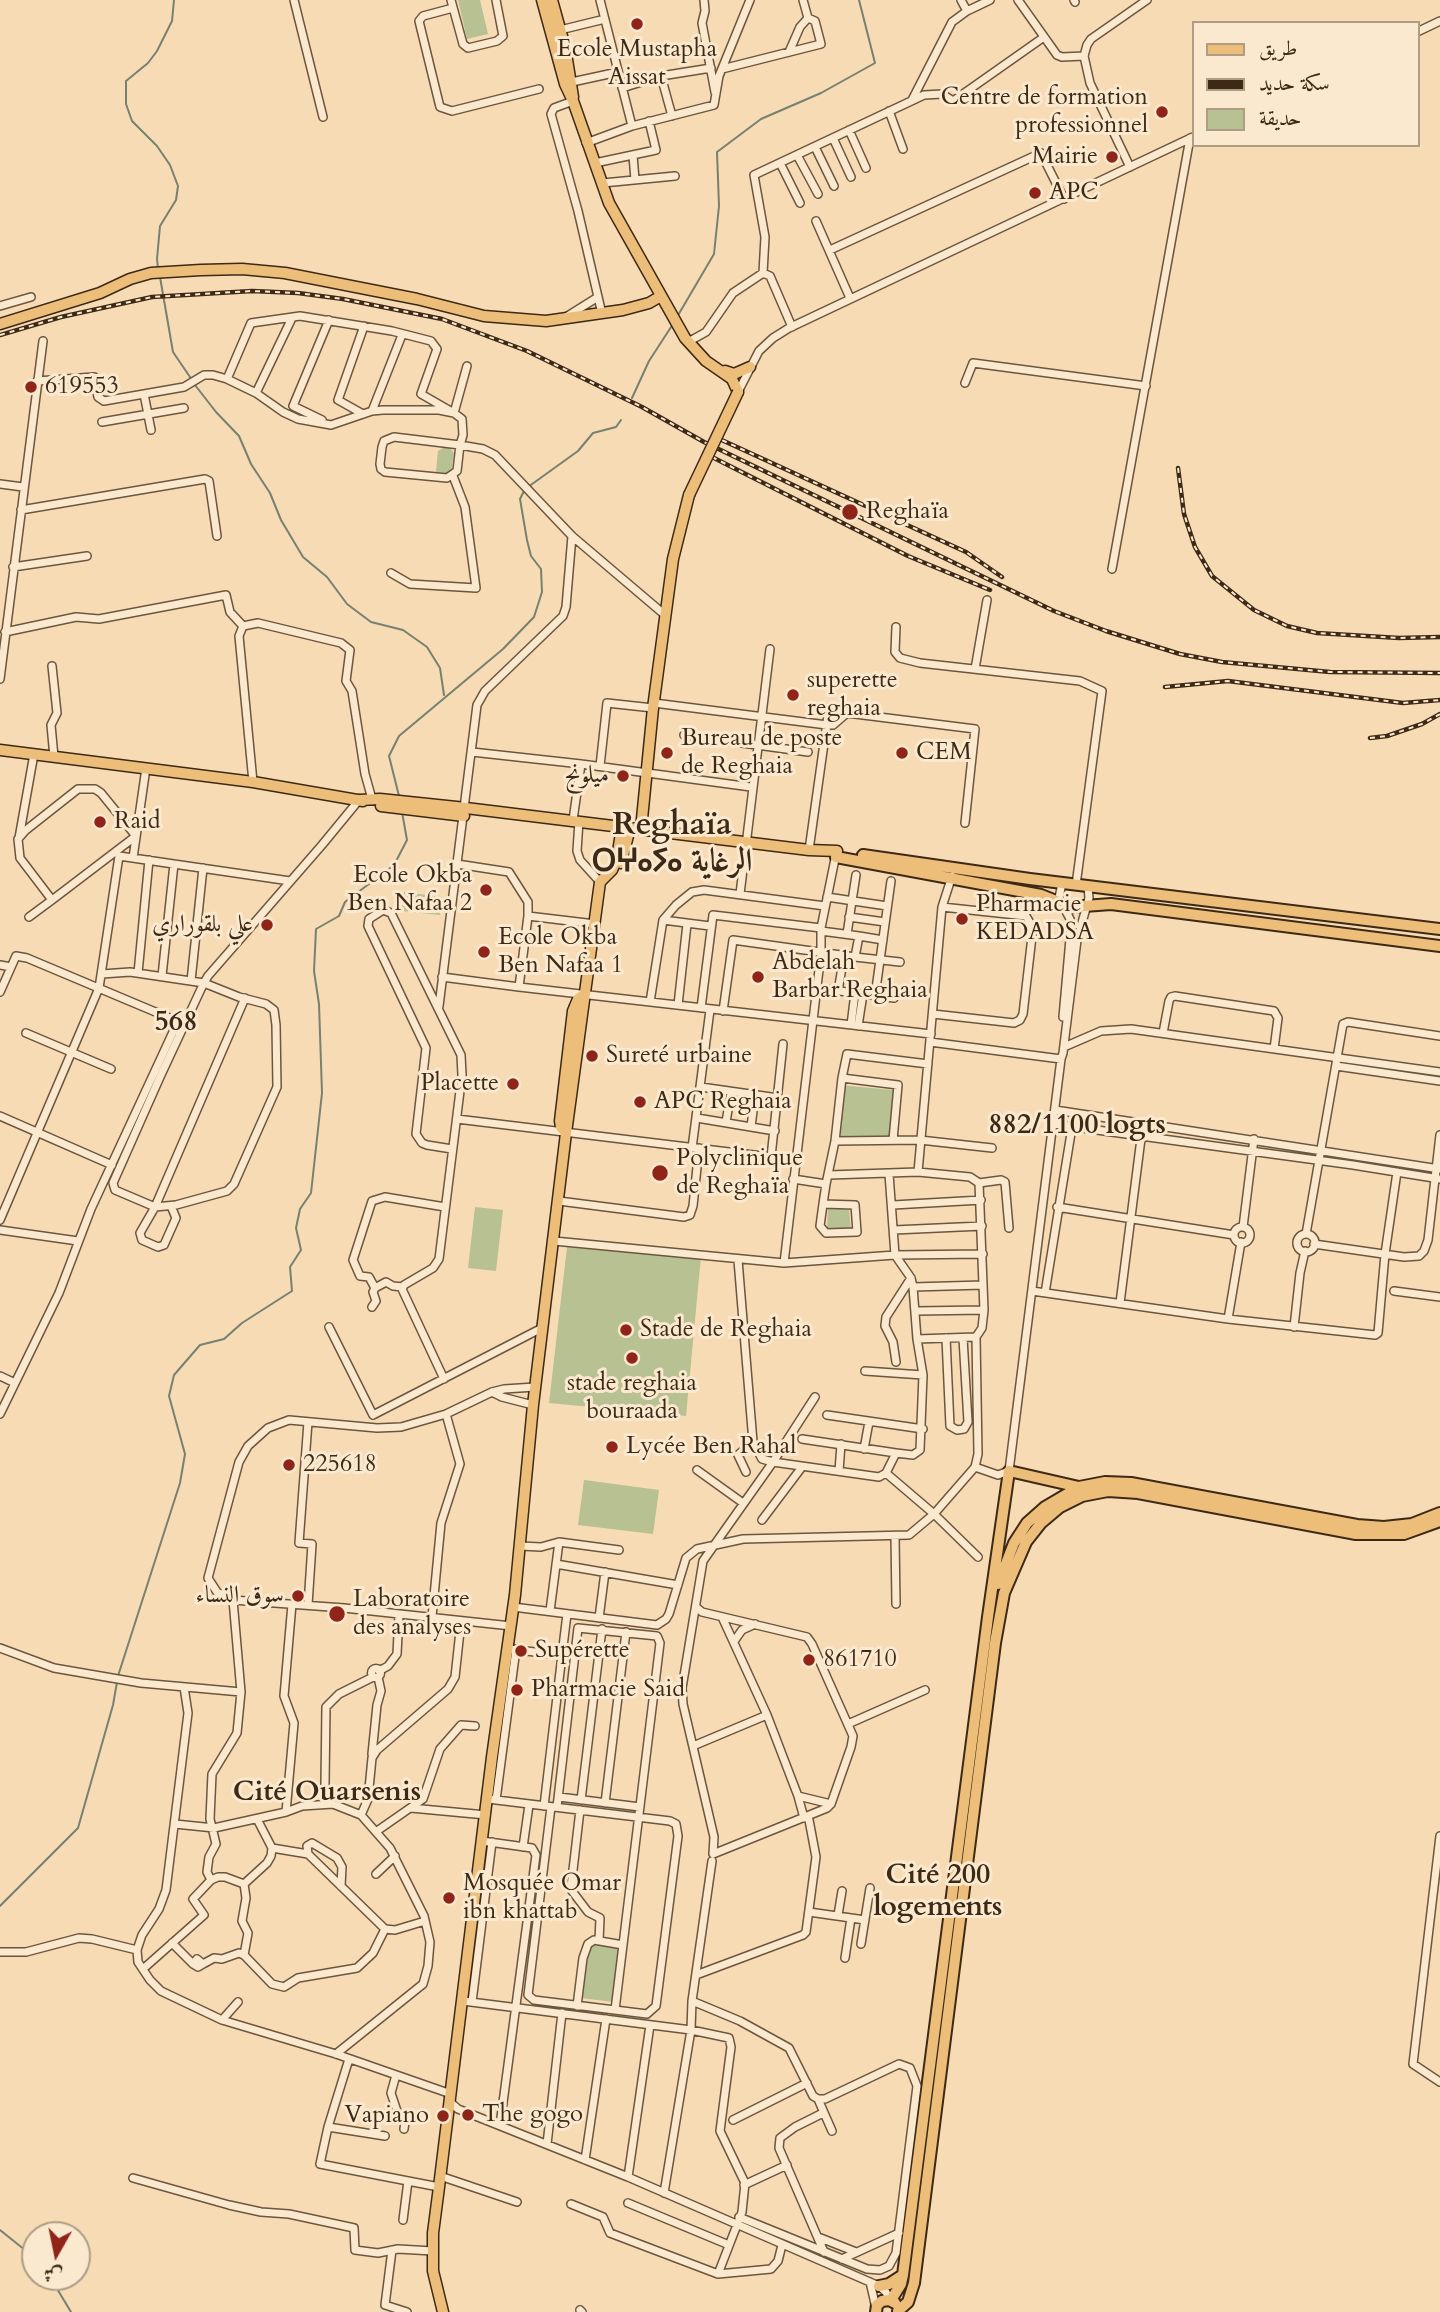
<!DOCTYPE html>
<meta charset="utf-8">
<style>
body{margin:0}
#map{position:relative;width:1440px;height:2312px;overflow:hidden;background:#f7dbb5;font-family:Cardo,Amiri,serif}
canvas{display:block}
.legend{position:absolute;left:1192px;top:21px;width:228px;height:126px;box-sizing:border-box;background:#fae8cf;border:2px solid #ae9c85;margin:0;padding:9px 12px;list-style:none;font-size:21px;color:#3d2915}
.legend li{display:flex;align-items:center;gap:14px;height:35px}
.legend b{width:35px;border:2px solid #ae9c85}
.north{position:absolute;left:21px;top:2221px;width:70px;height:70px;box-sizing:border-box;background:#fae8cf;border:2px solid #ae9c85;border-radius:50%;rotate:189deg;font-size:19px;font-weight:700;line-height:28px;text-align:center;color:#3d2915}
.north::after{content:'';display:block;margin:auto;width:24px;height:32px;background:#8f2418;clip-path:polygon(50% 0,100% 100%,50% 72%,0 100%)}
</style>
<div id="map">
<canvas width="1440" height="2312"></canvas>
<ul class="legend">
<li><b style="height:9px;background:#ecbe7a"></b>طريق</li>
<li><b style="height:9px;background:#3d2915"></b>سكة حديد</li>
<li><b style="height:19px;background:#b8c191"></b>حديقة</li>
</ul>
<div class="north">ش</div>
</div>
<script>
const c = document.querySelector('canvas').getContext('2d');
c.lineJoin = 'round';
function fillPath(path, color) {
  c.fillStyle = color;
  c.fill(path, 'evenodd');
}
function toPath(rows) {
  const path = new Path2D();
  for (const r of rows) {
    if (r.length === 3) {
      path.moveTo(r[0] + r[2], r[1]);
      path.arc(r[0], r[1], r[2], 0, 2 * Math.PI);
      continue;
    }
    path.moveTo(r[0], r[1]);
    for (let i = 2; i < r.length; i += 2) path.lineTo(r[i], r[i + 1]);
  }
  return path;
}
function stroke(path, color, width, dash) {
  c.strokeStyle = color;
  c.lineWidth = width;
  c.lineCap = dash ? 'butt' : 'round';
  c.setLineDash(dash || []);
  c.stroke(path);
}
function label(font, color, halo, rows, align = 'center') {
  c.font = font + ' Cardo,Amiri,"Noto Sans Tifinagh",serif';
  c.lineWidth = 6;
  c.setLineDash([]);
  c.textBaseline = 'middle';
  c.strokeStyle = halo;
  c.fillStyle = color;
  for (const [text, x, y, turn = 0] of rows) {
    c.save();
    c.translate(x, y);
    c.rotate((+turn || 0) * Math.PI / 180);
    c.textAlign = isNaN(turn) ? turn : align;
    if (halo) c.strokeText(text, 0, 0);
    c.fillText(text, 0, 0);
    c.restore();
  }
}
const green = toPath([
 [458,0,480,0,488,34,467,39],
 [443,448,450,448,454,453,451,472,448,474,436,472,438,451],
 [404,892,442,897,440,915,402,911],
 [839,1085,893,1090,889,1136,833,1136],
 [475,1207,503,1210,496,1271,468,1268],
 [828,1207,849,1210,851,1230,827,1228],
 [567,1247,701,1256,686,1416,549,1403],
 [584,1480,659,1490,653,1534,578,1525],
 [588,1941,620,1945,613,2002,581,1998]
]);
const stream = toPath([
 [158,268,157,259,160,226,176,200,178,186,170,165,157,146,132,121,126,104,126,81,148,63,157,51,172,21,174,0],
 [160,277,173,352,192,380],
 [677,317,714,254,719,206,717,152,761,119,821,93,875,63,859,0],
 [195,385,216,412,239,436,251,464,270,493,281,520,303,557,327,577,347,604,371,622,403,630,427,647,440,668,444,695],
 [632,398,649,361,673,324],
 [528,487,578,451,593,433,616,427,621,420],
 [399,796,389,756,399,736,503,649,534,617,542,592,541,569,531,556,527,540,520,499,524,491],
 [118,1676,180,1483,185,1454,169,1396,174,1375,200,1345,224,1339,242,1323,292,1291,290,1267,301,1250,296,1228,300,1209,311,1193,322,1093,319,1004,314,971,316,929,339,916,345,902,394,865,407,840,402,812],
 [0,1906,78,1828,113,1705,117,1682],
 [0,2230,35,2258],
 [50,2277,71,2312]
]);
const minor = toPath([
 [294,0,323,117],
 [451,0,463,44,468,48,497,41,503,36,496,0],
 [600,0,632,126],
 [704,0,705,11,702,23,715,92],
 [961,0,967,11,990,0],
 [1018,0,1057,55,1062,57,1084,56],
 [1074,0,1075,2],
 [453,8,423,16,419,21,440,107,452,111,539,89],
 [560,30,605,19],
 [1417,32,1440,21],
 [789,52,800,27,808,18],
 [722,69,821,44,815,21,808,18,803,0],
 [661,76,672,116],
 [572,82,618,72],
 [622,88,661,76,711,68],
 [912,100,952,22,967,11],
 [573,101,554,108,551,114,578,211,602,314],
 [889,111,903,149],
 [849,130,866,168],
 [833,138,851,177],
 [586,143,632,126,714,105,719,76,750,0],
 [815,147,834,186],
 [633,155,635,180],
 [797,155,818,194],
 [595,163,656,150,649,121],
 [780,163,800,203],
 [1130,167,1090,83,1084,56,1087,45,1091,39,1147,0],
 [603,183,675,176],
 [816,221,850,298],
 [830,250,1041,153,1064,199],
 [763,273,770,276,792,327],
 [0,306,31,297],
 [566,317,598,297],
 [688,342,706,332,733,293,763,273,765,237,754,175,924,95,942,94,953,101,1044,37],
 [227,379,251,323,300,316,392,331,431,341,437,349,421,394,454,413,467,366],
 [37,381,94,377,98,397,104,401,184,387,204,375,213,375,227,379,256,393,283,412,298,419,331,425,372,411,383,410,439,410,454,413,462,419,463,435,460,445,483,449,495,455,572,536,665,615],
 [965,383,973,363,1146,386],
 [738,392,759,351,773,338,789,328,1193,137],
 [256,393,292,318],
 [144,394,151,430],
 [372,411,402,335],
 [363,414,338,400,364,326],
 [322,420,293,406,329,320],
 [102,422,184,408],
 [394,437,460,445,457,471,447,478,385,472,381,469,380,464,382,447,384,441,394,437],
 [0,484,23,487],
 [21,510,205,479,209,481,217,536],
 [13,567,87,556],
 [1112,569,1190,138],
 [391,573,410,584,476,588,465,507,453,476],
 [896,627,895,652,900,658,920,663,1080,681,1102,691,1076,885],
 [5,632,76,617,99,619,226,595,230,612,243,626],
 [52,666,57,713,51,725,54,757],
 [975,669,987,600],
 [0,679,43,341],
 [654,703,827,725,833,725,847,713,975,729,965,823],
 [684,735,808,752],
 [472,752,581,764,751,787],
 [600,766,607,703,653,708],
 [253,782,239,636,243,626,258,623,341,643,350,650,346,681,352,691,365,774,372,799],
 [573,820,581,764],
 [579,821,577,851,580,860,600,882],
 [19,838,34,754],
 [809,850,829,708],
 [133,858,146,768],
 [457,864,509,872,528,902,528,916,519,987,931,1034],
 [1062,883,1059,898,1070,919,1071,928,1063,1017],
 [740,894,770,649],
 [827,897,887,906],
 [528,916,595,924],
 [29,917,52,900,136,836,101,793,95,789,78,789,26,830,18,839,20,858,52,900],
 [849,917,885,922],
 [663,920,710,926],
 [847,934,856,875],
 [859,936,883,940],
 [855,957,900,962],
 [0,965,11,967],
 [138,973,149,860],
 [102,974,130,972,204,983,239,997,266,1004,274,1010,276,1025,277,1087,234,1184,227,1191,176,1205,155,1207,115,1190,113,1183,160,1077,201,989,204,983,208,976,322,845,359,800],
 [162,976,174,864],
 [442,977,519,987],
 [191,981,203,868],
 [816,988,894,998],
 [838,991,844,956],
 [0,992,16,956,27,958,184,1024],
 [875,996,891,881],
 [650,1002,663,920,676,905,692,892,704,890,825,906],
 [678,1005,687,924],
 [439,1006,477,705,485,691,563,616,566,607,572,536],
 [701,1008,713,915,821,928],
 [723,1011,733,940,855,957,859,936,821,931],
 [933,1014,1014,1023,1020,1020,1023,1014,1033,928,1026,916,942,907],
 [851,1025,855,993],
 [858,1026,863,994],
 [26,1033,111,1069],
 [1163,1033,1169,1001,1171,997,1175,996,1274,1011,1278,1018,1274,1049],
 [930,1042,1061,1059],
 [1064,1047,1101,1031,1131,1029,1440,1072],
 [1336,1066,1440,1081],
 [842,1078,898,1085,893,1140],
 [701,1087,778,1098],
 [1055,1110,1440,1169],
 [0,1116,112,1165],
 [697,1118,775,1131],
 [457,1119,795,1160],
 [726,1122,731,1092],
 [1053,1124,1353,1165,1440,1179],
 [751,1127,755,1095],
 [835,1141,920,1140,992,1148],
 [692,1148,710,1010],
 [771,1157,783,1044],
 [918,1172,942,907,952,876],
 [793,1179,826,1184],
 [979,1183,1001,1180,1005,1182,1009,1228],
 [559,1201,684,1217,690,1215,693,1206,699,1148],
 [823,1204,855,1205,857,1232,826,1233,820,1226,823,1204,826,1184,835,1141,842,1078,847,1054,928,1064],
 [893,1205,981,1200],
 [171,1206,176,1218,164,1245,158,1247,142,1240,140,1233,155,1207,245,998],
 [1057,1207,1234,1235],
 [0,1220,99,988,119,856,290,881],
 [1243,1227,1254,1139],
 [1242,1235,8],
 [0,1230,78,1241],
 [894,1230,982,1226],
 [1306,1234,1343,1024,1348,1022,1440,1036],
 [1306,1243,9],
 [554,1241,784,1263,895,1255,983,1254],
 [1314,1244,1404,1257,1419,1256,1424,1251,1428,1240,1440,1135],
 [784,1263,821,953,821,928,836,854],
 [913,1287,983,1285],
 [375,1288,369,1277,360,1276,353,1260,372,1201,385,1197,445,1207],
 [1032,1291,1228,1319,1375,1335,1378,1333,1385,1254,1397,1172],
 [1394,1291,1440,1297],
 [1045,1293,1072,1127],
 [1120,1303,1143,1123],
 [372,1307,376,1301,373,1292,375,1288,386,1282,393,1286,403,1287],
 [916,1311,984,1310],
 [1228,1319,1241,1242],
 [329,1327,373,1415,542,1328],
 [1294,1327,1300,1273,1305,1251],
 [946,1338,950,1426,957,1430,964,1429,968,1422,963,1338],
 [917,1339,976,1337],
 [896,1362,893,1342,885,1326,886,1317,911,1278],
 [865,1371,923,1375],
 [0,1376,15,1383],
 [444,1379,402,1289,404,1285,433,1268,439,1259,462,1075,461,1055,391,913,383,910,369,919,368,926,426,1048,416,1134,422,1143,427,1145,452,1149],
 [492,1392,502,1397,533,1405],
 [815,1397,773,1462,879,1477,886,1473,896,1453,913,1455,920,1450,923,1375,917,1339,913,1287,911,1278,895,1255,889,1174],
 [0,1414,59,1293,91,1209,173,1032,184,1024],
 [827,1415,923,1429],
 [802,1439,896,1453],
 [864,1449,869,1422],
 [975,1467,998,1475,1009,1471,1061,1059,1063,1053,1077,940,1089,898,1088,886],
 [697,1470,743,1503],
 [839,1471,841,1444],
 [746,1472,738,1455,753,1442],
 [886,1473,934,1514,978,1557],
 [762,1520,802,1467],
 [895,1536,896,1604],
 [520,1546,541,1547,559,1542,619,1550],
 [556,1564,678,1585],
 [308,1605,312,1544,299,1543,308,1422],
 [513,1607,657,1625,666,1619,669,1614,686,1558,697,1549,743,1539,909,1535,934,1514,975,1467,978,1454,976,1337,982,1328,984,1310,979,1183,970,1177,918,1172,829,1175],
 [696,1607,702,1612,807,1637,812,1644,853,1736,851,1747,831,1804,827,1808,713,1854,714,1837,683,1704,682,1688,703,1561,773,1462,762,1459,753,1442,738,1260],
 [550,1611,559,1542],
 [432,1617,441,1523,460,1464,446,1414],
 [722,1617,767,1715,798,1796,804,1818],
 [599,1618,605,1572],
 [511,1626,344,1608,233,1600,217,1592,208,1578,239,1462,248,1446,268,1428,289,1420,377,1428,401,1427,446,1414,492,1392,504,1389,535,1387],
 [735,1640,742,1630,755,1624],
 [0,1648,54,1668,141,1683,241,1692],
 [508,1649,562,1655,544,1806],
 [562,1655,567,1614],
 [376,1673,4.5],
 [379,1671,388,1666,397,1654,399,1615],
 [184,1687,188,1713,166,1890,159,1909,142,1935,137,1950,138,1962,150,1980,161,1991,222,2020,336,2054,451,2094],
 [848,1724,925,1690],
 [693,1746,767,1715],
 [372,1754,377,1705,381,1691,378,1677],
 [325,1784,326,1707,339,1694,373,1677],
 [798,1796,831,1804],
 [559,1797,640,1807],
 [488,1799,670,1821,676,1824,678,1836,656,2006,647,2014,534,2000,528,1995,551,1807],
 [496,1800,516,1649],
 [581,1800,602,1629],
 [605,1803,626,1632],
 [557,1807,578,1628,657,1636,660,1643,615,2010],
 [411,1808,486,1815],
 [580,1810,571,1887,572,1891,588,1912,600,1918,599,1941],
 [286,1812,294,1723,284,1696,292,1604],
 [361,1815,368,1799,372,1758,377,1750,448,1689,455,1677,461,1622],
 [175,1824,214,1828,286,1812,302,1806,333,1804,361,1815,390,1848,424,1916,430,1942,428,1966,423,1984,336,2054],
 [377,1831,423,1799,440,1749,461,1725,475,1726],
 [1440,1836,1413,2064,1440,2082],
 [482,1841,532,1848,536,1855,500,2125],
 [523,1847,529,1805],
 [272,1848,308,1854],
 [712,1861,692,2001,740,2021,789,2048,813,2096,818,2099,825,2099,899,2064,910,2068,917,2086,896,2253,889,2266,880,2270,867,2269,739,2217],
 [376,1874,395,1856],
 [211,1880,207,1872,209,1857,216,1844,210,1819,212,1774,237,1733,241,1692,233,1600],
 [244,1884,267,1863,271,1856,272,1848,257,1819],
 [341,1886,342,1867,337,1858,312,1843,307,1846,308,1854,385,1929],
 [809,1912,865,1920],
 [838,1915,842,1891],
 [172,1943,193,1964],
 [861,1944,870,1888],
 [0,1952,26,1952,79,1938,92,1939,137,1950],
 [845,1958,851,1918],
 [203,1964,197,1959,193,1964,198,1967,203,1964,214,1958,222,1959,239,1953,244,1955,272,1984,284,1987,298,1978,357,1968,373,1953,385,1929,395,1930,425,1921],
 [143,1969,204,1915,193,1899,211,1880,218,1877,225,1877,244,1884,246,1898,242,1921,248,1933,244,1955],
 [696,1975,803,1935,806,1932,816,1857,809,1820],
 [463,2001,691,2030,729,2038,731,2047,720,2131,745,2183,742,2212,718,2274,610,2233,603,2217,571,2204],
 [472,2002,492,1842],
 [577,2006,583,1958,588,1944,594,1940,623,1945],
 [222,2020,238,2002],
 [349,2059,328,2127,385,2136],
 [396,2075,391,2093,398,2114,405,2122,404,2129],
 [818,2099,832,2131],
 [450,2102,458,2109,628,2177,879,2286,886,2292,889,2300],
 [823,2113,795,2127,780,2138,779,2148,824,2252],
 [733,2120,807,2083],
 [328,2127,320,2164,439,2187],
 [547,2144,562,2013],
 [585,2160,606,2019],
 [440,2176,517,2202],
 [628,2177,650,2025],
 [133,2178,229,2205,261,2212,289,2214,354,2228,355,2250,378,2253,398,2249,433,2251],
 [744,2185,787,2165],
 [664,2193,691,2030,692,2001],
 [628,2203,729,2245],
 [403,2220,408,2181],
 [818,2237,856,2252],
 [392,2250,385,2305,407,2312],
 [842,2259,899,2233],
 [718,2274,771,2269,778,2261,782,2245],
 [870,2282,876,2308],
 [580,2310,582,2312]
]);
const major = toPath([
 [542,0,565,84,573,101,609,203,685,338,706,361,732,379,738,392],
 [552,0,565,47,573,97],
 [0,324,100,293,130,279,151,273,201,270,242,269,285,273,417,299,484,316,546,321,623,310,649,303,661,296],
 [725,371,734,374,750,367],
 [0,750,253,782,363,801],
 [359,800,380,799,466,808,809,850,837,851],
 [381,806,464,816],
 [641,829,653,708,673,559,689,495],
 [621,863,630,828],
 [566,1133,561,1127,560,1121,573,1011,578,999,585,994],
 [443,2312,433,2271,433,2233,439,2187,492,1757,515,1595,533,1405,566,1133,600,882,612,870,617,858,622,827]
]);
const highway = toPath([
 [863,855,1030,879,1440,929],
 [836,857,1041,895,1071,907,1111,904,1440,946],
 [998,1584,1014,1543,1027,1523,1045,1507,1079,1487,1105,1482,1131,1483,1357,1525,1384,1527,1412,1524,1440,1513],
 [879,2286,889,2284,903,2275],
 [891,2300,901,2284,903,2275,988,1617,1009,1471,1079,1487],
 [898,2311,908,2302,914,2283,995,1643,1004,1593,1026,1542,1041,1523,1060,1507,1082,1496,1108,1491,1138,1493,1356,1534,1404,1534,1440,1521],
 [876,2312,877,2305,882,2301,889,2300,895,2303]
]);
const rail = toPath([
 [0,335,61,317,152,297,252,291,298,293,343,299,442,319,527,351,642,407,704,442,1054,611,1106,631,1180,654,1222,662,1330,672,1440,673],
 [713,436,966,552,1002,577],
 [712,457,908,556,990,590],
 [1178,468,1184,514,1195,547,1212,576,1254,610,1287,626,1317,633,1399,638,1440,637],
 [1165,687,1228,681,1403,703,1440,700],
 [1370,738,1387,736,1422,724,1440,714]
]);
const majorBridge = toPath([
 [689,495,738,392]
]);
const markers = [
 [637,24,7,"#8f2418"],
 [1162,112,7,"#8f2418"],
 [1112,157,7,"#8f2418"],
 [1035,193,7,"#8f2418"],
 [31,387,7,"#8f2418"],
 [850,512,9,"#8f2418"],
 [793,695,7,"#8f2418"],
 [667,753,7,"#8f2418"],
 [902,753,7,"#8f2418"],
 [623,776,7,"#8f2418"],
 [100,822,7,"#8f2418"],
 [486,890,7,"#8f2418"],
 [962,919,7,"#8f2418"],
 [267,925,7,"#8f2418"],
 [484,952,7,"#8f2418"],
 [758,977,7,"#8f2418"],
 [592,1056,7,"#8f2418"],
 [513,1084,7,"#8f2418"],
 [640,1102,7,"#8f2418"],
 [660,1173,9,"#8f2418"],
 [626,1330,7,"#8f2418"],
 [632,1358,7,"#8f2418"],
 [612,1447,7,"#8f2418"],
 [289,1465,7,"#8f2418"],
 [298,1596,7,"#8f2418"],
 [337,1614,9,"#8f2418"],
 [521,1651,7,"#8f2418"],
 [809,1660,7,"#8f2418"],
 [517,1690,7,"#8f2418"],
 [449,1898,7,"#8f2418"],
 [468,2115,7,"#8f2418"],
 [443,2116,7,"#8f2418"]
];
const poiNames = [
 ["Ecole Mustapha",637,50,"center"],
 ["Aissat",637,78,"center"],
 ["Centre de formation",1148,98,"right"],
 ["professionnel",1148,126,"right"],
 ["Mairie",1098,157,"right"],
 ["APC",1049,193],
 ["619553",45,387],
 ["Reghaïa",866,512],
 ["superette",807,681],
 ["reghaia",807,709],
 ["Bureau de poste",681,739],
 ["de Reghaia",681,767],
 ["CEM",916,753],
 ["ميلونج",609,776,"right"],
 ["Raid",114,822],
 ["Ecole Okba",472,876,"right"],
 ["Ben Nafaa 2",472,904,"right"],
 ["Pharmacie",976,905],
 ["KEDADSA",976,933],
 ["علي بلقوراري",253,925,"right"],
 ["Ecole Okba",498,938],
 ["Ben Nafaa 1",498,966],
 ["Abdelah",772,963],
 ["Barbar Reghaia",772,991],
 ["Sureté urbaine",606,1056],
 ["Placette",499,1084,"right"],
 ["APC Reghaia",654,1102],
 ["Polyclinique",676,1159],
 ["de Reghaïa",676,1187],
 ["Stade de Reghaia",640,1330],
 ["stade reghaia",632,1384,"center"],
 ["bouraada",632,1412,"center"],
 ["Lycée Ben Rahal",626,1447],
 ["225618",303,1465],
 ["سوق النساء",284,1596,"right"],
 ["Laboratoire",353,1600],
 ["des analyses",353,1628],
 ["Supérette",535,1651],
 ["861710",823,1660],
 ["Pharmacie Said",531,1690],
 ["Mosquée Omar",463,1884],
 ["ibn khattab",463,1912],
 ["The gogo",482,2115],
 ["Vapiano",429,2116,"right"]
];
const quarterNames = [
 ["568",176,1024],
 ["882/1100 logts",1077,1127],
 ["Cité Ouarsenis",327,1794],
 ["Cité 200",938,1877],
 ["logements",938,1909]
];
const districtNames = [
 ["Reghaïa",672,827],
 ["ⵔⵖⴰⵢⴰ الرغاية",672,864]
];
fillPath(green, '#b8c191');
stroke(stream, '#778171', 2);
stroke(minor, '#6c563d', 10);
stroke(major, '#3d2915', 13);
stroke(highway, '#3d2915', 14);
stroke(minor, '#fae8cf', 7);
stroke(major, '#ecbe7a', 10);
stroke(highway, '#ecbe7a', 10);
stroke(rail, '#3d2915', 4.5);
stroke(rail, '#fae8cf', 2, [5]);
stroke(majorBridge, '#3d2915', 13, []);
stroke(majorBridge, '#ecbe7a', 10);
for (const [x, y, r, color] of markers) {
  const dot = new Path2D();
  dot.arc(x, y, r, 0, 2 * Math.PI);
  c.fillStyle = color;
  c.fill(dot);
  stroke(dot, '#fae8cf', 2.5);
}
label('24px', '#3d2915', '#fae8cf', poiNames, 'left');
label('bold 28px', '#3d2915', '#fae8cf', quarterNames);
label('bold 32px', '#3d2915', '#fae8cf', districtNames);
</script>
